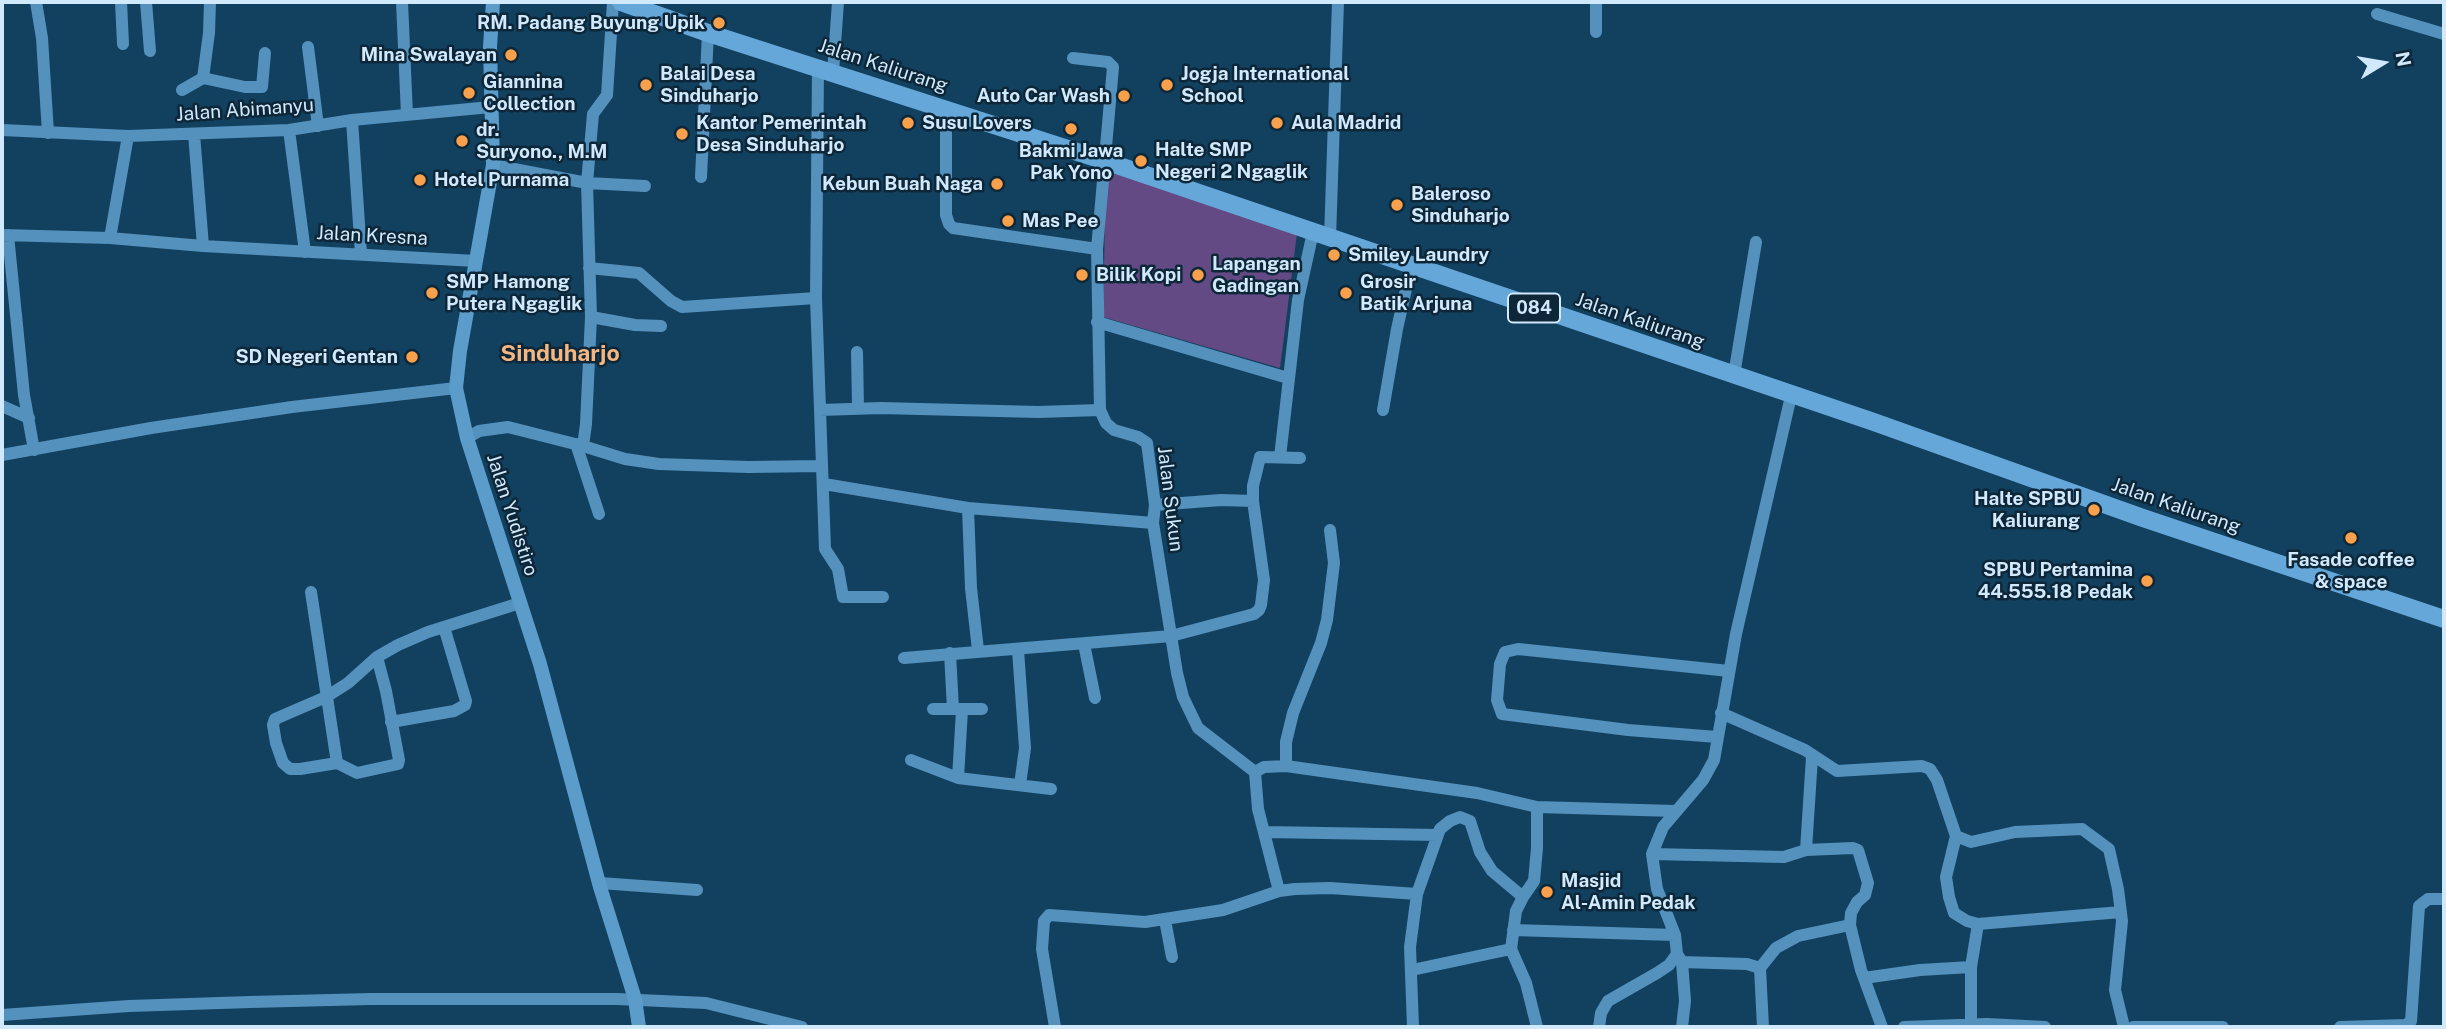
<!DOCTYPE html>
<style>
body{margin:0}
#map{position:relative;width:2446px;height:1029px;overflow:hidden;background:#124160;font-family:"Public Sans",sans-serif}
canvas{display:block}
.frame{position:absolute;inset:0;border:4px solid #d1e9fc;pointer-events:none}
.north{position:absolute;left:2348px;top:28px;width:70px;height:70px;-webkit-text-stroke:5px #0d2738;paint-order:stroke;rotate:79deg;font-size:19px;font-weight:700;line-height:28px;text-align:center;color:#d1e9fc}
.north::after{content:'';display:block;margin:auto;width:24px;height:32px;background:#d1e9fc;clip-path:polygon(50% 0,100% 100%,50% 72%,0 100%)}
</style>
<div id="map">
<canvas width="2446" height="1029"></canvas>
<div class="frame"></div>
<div class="north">N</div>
</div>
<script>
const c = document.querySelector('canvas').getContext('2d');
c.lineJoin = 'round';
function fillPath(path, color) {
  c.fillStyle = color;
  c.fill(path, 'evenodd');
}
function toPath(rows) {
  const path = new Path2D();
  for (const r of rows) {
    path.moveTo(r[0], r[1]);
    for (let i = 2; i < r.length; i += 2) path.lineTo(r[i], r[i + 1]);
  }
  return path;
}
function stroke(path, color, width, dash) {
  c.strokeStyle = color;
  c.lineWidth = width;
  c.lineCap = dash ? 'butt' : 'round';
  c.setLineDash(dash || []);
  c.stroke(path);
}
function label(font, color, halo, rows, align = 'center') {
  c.font = font + ' "Public Sans",sans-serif';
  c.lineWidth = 5;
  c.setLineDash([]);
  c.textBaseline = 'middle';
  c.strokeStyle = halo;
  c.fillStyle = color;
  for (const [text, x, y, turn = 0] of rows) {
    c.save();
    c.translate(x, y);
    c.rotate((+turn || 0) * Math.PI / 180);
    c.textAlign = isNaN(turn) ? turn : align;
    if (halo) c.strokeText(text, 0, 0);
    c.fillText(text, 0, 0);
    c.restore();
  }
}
const green = toPath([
 [1106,170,1297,233,1280,368,1103,317]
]);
const street = toPath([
 [36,2,42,38,48,133],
 [121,2,123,44],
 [146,2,150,51],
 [402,2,407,115],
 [1596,2,1596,32],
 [2377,14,2444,34],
 [308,47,318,126],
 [1073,58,1108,62,1113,67,1097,249,1100,410,1106,423,1114,430,1138,437,1147,443,1155,505,1153,523,1177,673,1183,697,1198,728,1255,772,1258,809,1279,891],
 [818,68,816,298,825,549,838,569,843,597,883,597],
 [833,72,838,2],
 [203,78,245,87,262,87,265,53],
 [182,90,203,78,209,33,210,2],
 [946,108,946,215,949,224,953,228,1097,249],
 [352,120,361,254],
 [2,130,128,136,289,130,352,120,491,107],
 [289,130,305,252],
 [194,134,203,246],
 [493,165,587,183,593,114,607,95,613,2],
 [701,177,708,33],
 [2,235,110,238,203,246,476,261],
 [8,235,24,395,34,450],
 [110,238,128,136],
 [1330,238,1338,2],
 [589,268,639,273,671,301,682,307,816,298],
 [591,317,635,325,661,326],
 [1097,322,1288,378],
 [857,352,858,408],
 [1734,375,1756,242],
 [2,406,29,418],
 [820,410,881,408,1038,412,1100,410],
 [1383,410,1397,329,1411,267],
 [467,438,479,431,508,427,583,446,586,424,591,317,587,183,645,186],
 [576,444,599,514],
 [583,446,625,459,659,464,748,467,821,466],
 [2,455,151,428,292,407,456,388],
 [1280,457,1298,300,1313,232],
 [824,484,968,508,1153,523],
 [1155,505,1221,500,1253,501],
 [968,508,971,588,978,650],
 [311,592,337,763],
 [1084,644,1095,698],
 [1018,650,1025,748,1020,785],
 [950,653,953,709],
 [377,657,386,691,399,760,398,764,357,773,337,763,300,769,290,769,283,763,276,743,273,725,275,719,326,697,348,683,377,657,398,645,428,632,520,603],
 [904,658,1171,636,1254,614,1259,610,1261,605,1264,580,1253,501,1253,486,1260,457,1300,458],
 [933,709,982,709],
 [1721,713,1805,750,1837,771,1922,766,1930,769,1937,780,1956,836,1946,877,1949,897,1954,913,1967,921,1978,924,2121,912],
 [391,722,454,711,465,705,466,701,444,627],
 [1717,737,1628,730,1502,714,1497,700,1500,664,1505,652,1518,649,1729,671],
 [911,760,958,778,1051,789],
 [1286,766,1286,742,1293,713,1321,643,1327,620,1334,563,1330,530],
 [1255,772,1264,767,1286,766,1477,793,1537,807,1675,811],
 [958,778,962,710],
 [1266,832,1438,835],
 [1956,836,1971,842,2015,832,2082,829,2109,849,2118,889,2122,921,2115,990,2124,1027],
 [1806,850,1812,757],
 [1652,854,1784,857,1806,850,1853,848,1858,850,1868,883,1865,895,1857,902,1851,913,1850,925,1861,970,1882,1027],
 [600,883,697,890],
 [1523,897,1534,881,1537,848,1537,807],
 [1165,920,1172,957],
 [1513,930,1675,935],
 [1682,962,1747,964,1760,968,1776,948,1798,936,1850,925],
 [1760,968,1763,1027],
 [1412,970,1511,949],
 [1864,978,1920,970,1971,967],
 [2,1015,129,1006,250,1002,371,999,617,999,706,1003,802,1027],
 [1971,1024,1971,967,1978,924],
 [1055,1027,1042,949,1044,921,1049,915,1145,922,1223,910,1279,891,1295,889,1330,888,1417,894],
 [1413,1027,1410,947,1417,894,1440,829,1450,821,1460,817,1470,821,1480,852,1492,871,1523,897,1516,911,1511,949,1526,983,1537,1027],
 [1599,1027,1601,1013,1608,1001,1657,973,1669,965,1677,954],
 [1682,1027,1685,1001,1682,962,1677,954,1675,935,1657,889,1652,854,1663,827,1703,780,1714,760,1736,634,1791,396],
 [1904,1027,1987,1024,2045,1027],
 [2133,1027,2223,1027],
 [2340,1027,2406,1025,2411,1021,2419,906,2428,899,2444,899]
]);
const secondary = toPath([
 [493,2,490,47,493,165,460,351,456,388,467,438,540,664,600,887,635,999,639,1027]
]);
const primary = toPath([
 [621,2,708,33,1096,158,1871,421,2143,518,2444,619]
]);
const markers = [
 [719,23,7,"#f8a04b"],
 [511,55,7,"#f8a04b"],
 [646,85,7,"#f8a04b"],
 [1167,85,7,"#f8a04b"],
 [469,93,7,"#f8a04b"],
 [1124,96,7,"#f8a04b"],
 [908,123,7,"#f8a04b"],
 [1277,123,7,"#f8a04b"],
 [1071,129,7,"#f8a04b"],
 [682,134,7,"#f8a04b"],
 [462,141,7,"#f8a04b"],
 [1141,161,7,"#f8a04b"],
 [420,180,7,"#f8a04b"],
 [997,184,7,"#f8a04b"],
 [1397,205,7,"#f8a04b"],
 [1008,221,7,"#f8a04b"],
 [1334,255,7,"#f8a04b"],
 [1082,275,7,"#f8a04b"],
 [1198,275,7,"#f8a04b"],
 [432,293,7,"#f8a04b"],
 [1346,293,7,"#f8a04b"],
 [412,357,7,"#f8a04b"],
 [2094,510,7,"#f8a04b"],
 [2351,538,7,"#f8a04b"],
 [2147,581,7,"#f8a04b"],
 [1547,892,7,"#f8a04b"]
];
const shields = [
 [1534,308,52]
];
const shieldNames = [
 ["084",1534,308]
];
const poiNames = [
 ["RM. Padang Buyung Upik",705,23,"right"],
 ["Mina Swalayan",497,55,"right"],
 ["Balai Desa",660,74],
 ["Sinduharjo",660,96],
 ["Jogja International",1181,74],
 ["School",1181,96],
 ["Giannina",483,82],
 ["Collection",483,104],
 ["Auto Car Wash",1110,96,"right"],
 ["Kantor Pemerintah",696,123],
 ["Desa Sinduharjo",696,145],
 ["Susu Lovers",922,123],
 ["Aula Madrid",1291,123],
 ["dr.",476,130],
 ["Suryono., M.M",476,152],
 ["Halte SMP",1155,150],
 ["Negeri 2 Ngaglik",1155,172],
 ["Bakmi Jawa",1071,151,"center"],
 ["Pak Yono",1071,173,"center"],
 ["Hotel Purnama",434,180],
 ["Kebun Buah Naga",983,184,"right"],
 ["Baleroso",1411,194],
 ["Sinduharjo",1411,216],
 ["Mas Pee",1022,221],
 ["Smiley Laundry",1348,255],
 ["Lapangan",1212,264],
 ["Gadingan",1212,286],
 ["Bilik Kopi",1096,275],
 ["SMP Hamong",446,282],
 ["Putera Ngaglik",446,304],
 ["Grosir",1360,282],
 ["Batik Arjuna",1360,304],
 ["SD Negeri Gentan",398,357,"right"],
 ["Halte SPBU",2080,499,"right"],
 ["Kaliurang",2080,521,"right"],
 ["Fasade coffee",2351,560,"center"],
 ["& space",2351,582,"center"],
 ["SPBU Pertamina",2133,570,"right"],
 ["44.555.18 Pedak",2133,592,"right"],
 ["Masjid",1561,881],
 ["Al-Amin Pedak",1561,903]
];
const streetNames = [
 ["Jalan Kaliurang",883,66,18],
 ["Jalan Abimanyu",245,110,-4],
 ["Jalan Kresna",372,236,3],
 ["Jalan Kaliurang",1640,321,19],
 ["Jalan Sukun",1170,499,83],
 ["Jalan Kaliurang",2176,506,19],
 ["Jalan Yudistiro",512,515,72]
];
const quarterNames = [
 ["Sinduharjo",560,354]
];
fillPath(green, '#634a85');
stroke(street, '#5591bd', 12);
stroke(secondary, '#5c9cca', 14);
stroke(primary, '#64a7d8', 18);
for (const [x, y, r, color] of markers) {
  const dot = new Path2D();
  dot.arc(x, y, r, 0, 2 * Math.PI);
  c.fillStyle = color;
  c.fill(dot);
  stroke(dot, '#0d2738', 2.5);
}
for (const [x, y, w] of shields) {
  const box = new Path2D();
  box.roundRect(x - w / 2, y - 14.5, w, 29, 5);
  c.fillStyle = '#0d2738';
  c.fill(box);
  stroke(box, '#d1e9fc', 2);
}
label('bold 18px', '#d1e9fc', null, shieldNames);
label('bold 19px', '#d1e9fc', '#0d2738', poiNames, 'left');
label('19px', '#d1e9fc', '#0d2738', streetNames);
label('bold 23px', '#f5b781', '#0d2738', quarterNames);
</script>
